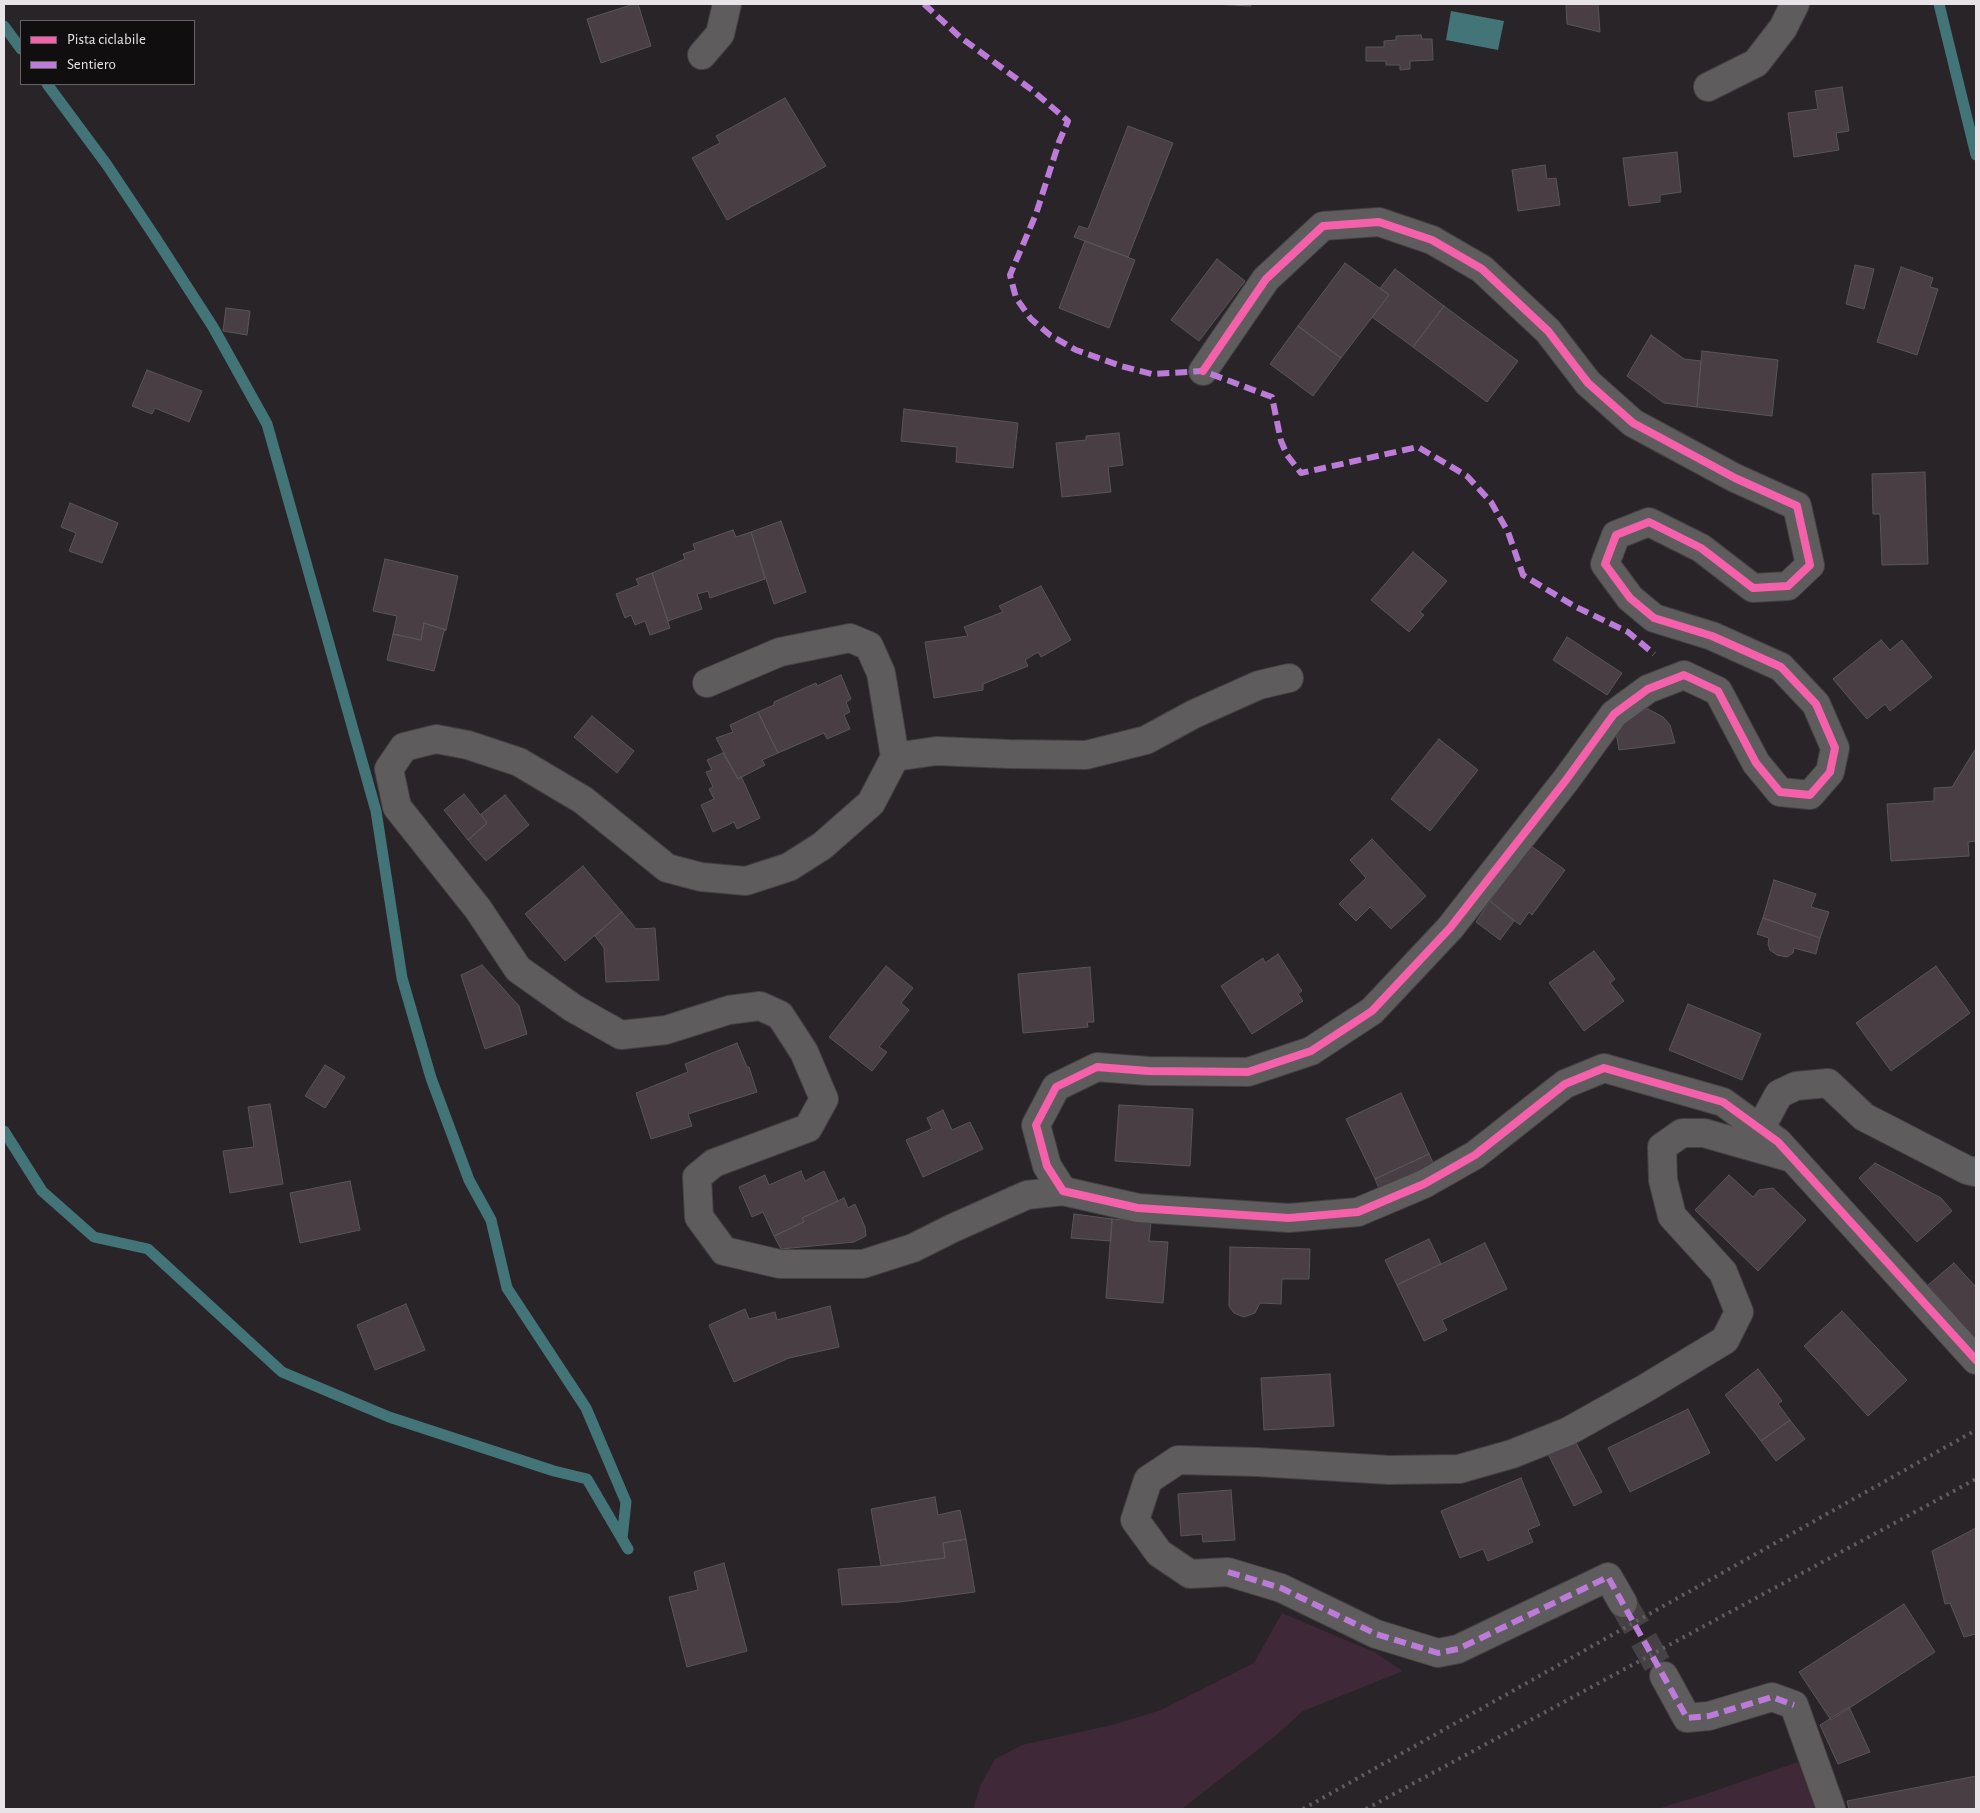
<!DOCTYPE html>
<style>
body{margin:0}
#map{position:relative;width:1980px;height:1813px;overflow:hidden;background:#292427;font-family:"Alegreya Sans",sans-serif}
canvas{display:block}
.frame{position:absolute;inset:0;border:5px solid #e8e3e6;pointer-events:none}
.legend{position:absolute;left:20px;top:20px;width:175px;height:65px;box-sizing:border-box;background:#110e0f;border:1px solid #676365;margin:0;padding:6px 9px;list-style:none;font-size:15px;color:#e8e3e6}
.legend li{display:flex;align-items:center;gap:10px;height:25px}
.legend b{width:25px;border:1px solid #676365}
</style>
<div id="map">
<canvas width="1980" height="1813"></canvas>
<div class="frame"></div>
<ul class="legend">
<li><b style="height:6px;background:#f560ab"></b>Pista ciclabile</li>
<li><b style="height:6px;background:#bd7bd9"></b>Sentiero</li>
</ul>
</div>
<script>
const c = document.querySelector('canvas').getContext('2d');
c.lineJoin = 'round';
function fillPath(path, color) {
  c.fillStyle = color;
  c.fill(path, 'evenodd');
}
function toPath(rows) {
  const path = new Path2D();
  for (const r of rows) {
    path.moveTo(r[0], r[1]);
    for (let i = 2; i < r.length; i += 2) path.lineTo(r[i], r[i + 1]);
  }
  return path;
}
function stroke(path, color, width, dash) {
  c.strokeStyle = color;
  c.lineWidth = width;
  c.lineCap = dash ? 'butt' : 'round';
  c.setLineDash(dash || []);
  c.stroke(path);
}
const green = toPath([
 [1282,1613,1374,1652,1403,1671,1303,1711,1274,1737,1182,1809,973,1809,981,1784,995,1759,1022,1745,1112,1725,1161,1710,1254,1663],
 [1798,1762,1815,1809,1657,1809,1703,1795]
]);
const water = toPath([
 [1451,11,1504,21,1498,50,1446,40]
]);
const stream = toPath([
 [1939,4,1976,155],
 [4,26,21,49],
 [47,84,107,165,155,237,213,327,267,424,376,811,402,978,431,1078,469,1180,491,1220,507,1288,586,1408,626,1502,622,1539],
 [4,1131,42,1191,94,1237,148,1249,282,1372,389,1417,554,1471,587,1479,628,1549]
]);
const building = toPath([
 [634,4,638,4,651,46,601,63,587,19,634,4],
 [1211,4,1251,4,1251,6,1211,4],
 [1566,4,1598,4,1600,32,1567,24,1566,4],
 [1421,35,1422,39,1432,39,1433,60,1410,61,1410,69,1400,70,1400,65,1386,65,1386,61,1366,61,1366,47,1384,47,1384,41,1396,40,1396,36,1421,35],
 [1842,87,1849,131,1836,133,1839,150,1794,157,1788,113,1818,109,1815,91,1842,87],
 [785,98,826,166,727,220,692,158,720,143,716,136,785,98],
 [1128,126,1173,143,1128,257,1074,237,1079,226,1088,229,1128,126],
 [1677,152,1681,192,1660,195,1660,202,1629,206,1623,158,1677,152],
 [1545,165,1547,179,1556,178,1560,205,1518,211,1512,170,1545,165],
 [1085,241,1135,260,1109,328,1059,308,1085,241],
 [1217,259,1245,281,1199,341,1171,320,1217,259],
 [1345,263,1389,295,1341,358,1298,326,1345,263],
 [1855,265,1874,269,1864,309,1846,304,1855,265],
 [1901,267,1933,278,1930,287,1938,289,1917,355,1877,342,1901,267],
 [1395,269,1444,306,1413,347,1372,317,1389,295,1380,288,1395,269],
 [1444,306,1518,361,1487,402,1413,347,1444,306],
 [226,308,250,311,247,335,223,331,226,308],
 [1298,326,1341,358,1313,396,1270,364,1298,326],
 [1651,335,1684,359,1701,361,1697,407,1664,403,1627,376,1651,335],
 [1702,351,1778,360,1772,416,1697,407,1702,351],
 [147,370,202,391,189,422,155,408,152,414,132,406,147,370],
 [904,409,1018,423,1013,468,956,462,957,447,901,441,904,409],
 [1119,433,1123,465,1108,467,1111,492,1062,497,1056,443,1086,440,1086,436,1119,433],
 [1925,472,1928,564,1882,565,1880,514,1873,514,1872,474,1925,472],
 [70,503,118,523,102,563,69,551,76,533,61,527,70,503],
 [781,521,806,592,774,604,751,532,781,521],
 [733,530,736,537,751,532,765,579,710,598,708,591,697,594,702,609,668,621,652,573,685,559,683,554,695,550,693,544,733,530],
 [1413,552,1447,581,1420,612,1424,615,1409,632,1371,600,1413,552],
 [385,559,458,576,446,630,424,623,421,640,393,634,397,616,373,611,385,559],
 [652,573,670,628,650,635,645,621,635,625,631,615,625,618,616,594,639,585,636,579,652,573],
 [1041,586,1071,640,1041,657,1038,652,1025,660,1028,666,983,684,983,690,934,698,925,642,968,636,964,627,1003,612,999,606,1041,586],
 [424,623,446,630,444,631,434,671,387,660,393,634,421,640,424,623],
 [1567,637,1622,673,1607,695,1553,660,1567,637],
 [1881,640,1890,650,1902,640,1932,677,1890,711,1885,704,1867,719,1833,679,1881,640],
 [841,675,851,699,846,702,850,712,844,715,850,729,827,739,824,733,778,753,758,712,774,705,774,702,816,683,817,686,841,675],
 [1648,709,1663,717,1670,725,1675,743,1619,750,1615,726,1628,712,1648,709],
 [758,712,778,753,762,760,765,765,738,779,716,738,733,732,730,725,758,712],
 [592,716,634,751,617,773,574,737,592,716],
 [1439,739,1478,770,1430,831,1391,799,1439,739],
 [1976,748,1976,841,1968,842,1969,856,1891,861,1887,804,1934,801,1934,788,1952,787,1976,748],
 [723,753,738,779,741,776,760,818,737,829,734,822,713,832,701,805,714,799,709,789,713,787,706,772,712,770,707,760,723,753],
 [464,794,487,823,468,840,444,810,464,794],
 [505,795,529,825,486,861,468,840,487,823,481,814,505,795],
 [1372,839,1426,896,1391,929,1370,907,1356,921,1339,904,1366,878,1350,860,1372,839],
 [1531,846,1565,870,1532,915,1529,912,1520,925,1490,901,1531,846],
 [583,866,622,912,565,961,525,914,583,866],
 [1774,880,1816,894,1811,907,1829,912,1820,938,1763,918,1774,880],
 [1490,901,1514,921,1500,940,1476,922,1490,901],
 [622,912,636,929,655,928,659,980,606,982,604,948,595,936,622,912],
 [1763,918,1820,938,1816,954,1794,948,1793,953,1787,957,1777,955,1770,950,1768,944,1769,938,1757,934,1763,918],
 [1594,951,1615,979,1610,983,1624,1001,1584,1031,1549,983,1594,951],
 [1278,954,1302,991,1298,994,1303,1001,1252,1034,1221,986,1263,958,1265,963,1278,954],
 [482,965,519,1006,527,1034,485,1049,461,975,482,965],
 [886,966,913,988,901,1003,909,1010,879,1047,887,1052,872,1071,829,1037,886,966],
 [1936,966,1970,1013,1891,1071,1856,1023,1936,966],
 [1090,967,1094,1022,1087,1022,1088,1027,1023,1033,1018,974,1090,967],
 [1688,1004,1761,1034,1742,1080,1669,1050,1688,1004],
 [737,1043,747,1067,749,1067,757,1092,688,1114,692,1126,651,1139,636,1093,688,1072,685,1064,737,1043],
 [325,1065,345,1077,325,1108,305,1096,325,1065],
 [1401,1093,1429,1154,1375,1179,1346,1119,1401,1093],
 [270,1104,283,1184,230,1193,223,1151,254,1147,248,1107,270,1104],
 [1119,1105,1193,1109,1190,1166,1115,1161,1119,1105],
 [943,1110,952,1130,970,1122,983,1149,923,1177,906,1140,932,1129,927,1118,943,1110],
 [1429,1154,1436,1169,1382,1195,1375,1179,1429,1154],
 [1875,1163,1941,1198,1952,1211,1917,1242,1859,1178,1875,1163],
 [801,1171,805,1181,824,1171,838,1201,802,1218,804,1222,774,1236,763,1212,752,1217,739,1187,765,1175,769,1185,801,1171],
 [1729,1175,1753,1197,1759,1190,1773,1188,1806,1220,1758,1271,1695,1210,1729,1175],
 [350,1181,360,1230,300,1243,290,1193,350,1181],
 [844,1198,848,1208,855,1204,865,1227,866,1236,854,1242,781,1249,774,1236,804,1222,802,1218,844,1198],
 [1074,1214,1112,1219,1111,1241,1071,1238,1074,1214],
 [1112,1219,1151,1222,1149,1241,1168,1242,1163,1303,1106,1298,1112,1219],
 [1429,1239,1441,1264,1397,1285,1385,1260,1429,1239],
 [1485,1243,1507,1289,1442,1320,1447,1330,1424,1341,1397,1285,1485,1243],
 [1230,1247,1310,1249,1309,1279,1282,1279,1281,1304,1260,1303,1255,1313,1244,1317,1234,1313,1229,1306,1230,1247],
 [1954,1263,1976,1287,1976,1342,1928,1285,1954,1263],
 [406,1304,425,1350,375,1370,357,1325,406,1304],
 [830,1306,839,1347,789,1358,734,1382,709,1325,745,1309,749,1319,775,1312,777,1320,830,1306],
 [1842,1311,1907,1380,1868,1416,1804,1346,1842,1311],
 [1758,1369,1782,1401,1778,1404,1790,1420,1761,1441,1725,1395,1758,1369],
 [1330,1374,1334,1426,1264,1430,1261,1378,1330,1374],
 [1688,1409,1710,1453,1630,1492,1608,1448,1688,1409],
 [1790,1420,1805,1439,1776,1461,1761,1441,1790,1420],
 [1573,1437,1602,1492,1574,1506,1546,1450,1573,1437],
 [1521,1478,1540,1525,1528,1530,1533,1542,1488,1561,1483,1549,1460,1558,1441,1511,1521,1478],
 [1231,1490,1235,1540,1203,1542,1202,1534,1181,1536,1178,1494,1231,1490],
 [935,1497,938,1515,960,1510,966,1539,943,1543,945,1558,881,1566,871,1509,935,1497],
 [1976,1528,1976,1634,1964,1637,1950,1603,1945,1604,1932,1551,1976,1528],
 [966,1539,975,1592,900,1602,842,1605,838,1569,881,1566,945,1558,943,1543,966,1539],
 [724,1563,747,1651,687,1667,669,1597,698,1590,694,1572,724,1563],
 [1904,1604,1935,1652,1831,1720,1799,1672,1904,1604],
 [1849,1707,1870,1752,1838,1764,1820,1725,1849,1707],
 [1976,1776,1976,1809,1849,1809,1847,1801,1976,1776]
]);
const minorTunnel = toPath([
 [1623,1603,1664,1676]
]);
const minor = toPath([
 [702,55,720,34,727,4],
 [1708,87,1756,63,1783,28,1795,4],
 [1203,371,1266,279,1323,226,1379,222,1432,240,1482,269,1548,331,1588,383,1633,423,1735,478,1797,506,1810,565,1788,586,1753,588,1701,548,1649,522,1616,535,1605,564,1630,598,1654,618,1712,636,1781,667,1816,704,1835,748,1830,772,1810,795,1780,792,1756,763,1718,691,1684,675,1648,689,1614,714,1566,780,1450,928,1372,1011,1311,1051,1248,1072,1148,1071,1097,1067,1056,1087,1036,1125,1047,1166,1063,1191,1138,1208,1289,1218,1358,1212,1424,1184,1475,1155,1565,1084,1604,1068,1723,1102,1778,1142,1976,1360],
 [707,683,780,652,850,638,869,646,881,673,895,757,871,803,822,846,789,867,746,881,701,877,667,868,583,800,519,762,468,745,436,739,404,747,389,769,397,807,478,909,518,969,573,1008,621,1035,666,1030,729,1010,760,1006,780,1015,804,1052,824,1099,808,1128,714,1163,697,1177,699,1217,724,1251,780,1264,863,1264,913,1248,953,1228,1027,1195,1063,1191],
 [895,757,936,751,1009,754,1086,755,1146,740,1194,714,1259,685,1289,678],
 [1760,1129,1779,1094,1796,1086,1828,1083,1864,1117,1967,1170,1976,1172],
 [1623,1603,1608,1577,1458,1649,1438,1653,1376,1634,1281,1588,1228,1572,1190,1574,1159,1553,1135,1520,1148,1480,1178,1460,1257,1462,1389,1470,1459,1469,1512,1454,1567,1432,1644,1389,1725,1340,1739,1312,1723,1272,1672,1216,1663,1180,1662,1147,1682,1133,1704,1133,1792,1158],
 [1664,1676,1687,1718,1709,1716,1772,1697,1794,1705,1831,1809]
]);
const rail = toPath([
 [1303,1809,1976,1430],
 [1366,1809,1976,1479]
]);
const quiet = toPath([
 [924,4,960,37,1032,90,1068,121,1059,142,1036,214,1010,275,1016,298,1031,319,1050,335,1076,350,1121,366,1152,374,1203,371,1272,397,1281,441,1287,455,1301,473,1418,447,1467,476,1491,502,1508,532,1523,575,1574,606,1628,632,1654,654],
 [1228,1572,1281,1588,1376,1634,1438,1653,1458,1649,1608,1577,1687,1718,1709,1716,1772,1697,1794,1705]
]);
const cycleway = toPath([
 [1203,371,1266,279,1323,226,1379,222,1432,240,1482,269,1548,331,1588,383,1633,423,1735,478,1797,506,1810,565,1788,586,1753,588,1701,548,1649,522,1616,535,1605,564,1630,598,1654,618,1712,636,1781,667,1816,704,1835,748,1830,772,1810,795,1780,792,1756,763,1718,691,1684,675,1648,689,1614,714,1566,780,1450,928,1372,1011,1311,1051,1248,1072,1148,1071,1097,1067,1056,1087,1036,1125,1047,1166,1063,1191,1138,1208,1289,1218,1358,1212,1424,1184,1475,1155,1565,1084,1604,1068,1723,1102,1778,1142,1976,1360]
]);
fillPath(green, '#3f2837');
fillPath(water, '#427478');
stroke(stream, '#427478', 11);
fillPath(building, '#483e44');
stroke(building, '#595657', 1);
stroke(minorTunnel, '#464144', 28, [28, 14]);
stroke(minor, '#444143', 30);
stroke(minor, '#5f5c5d', 28);
stroke(rail, '#605d5f', 4, [2.5, 5]);
stroke(quiet, '#bd7bd9', 6, [12, 6]);
stroke(cycleway, '#f560ab', 8);
</script>
